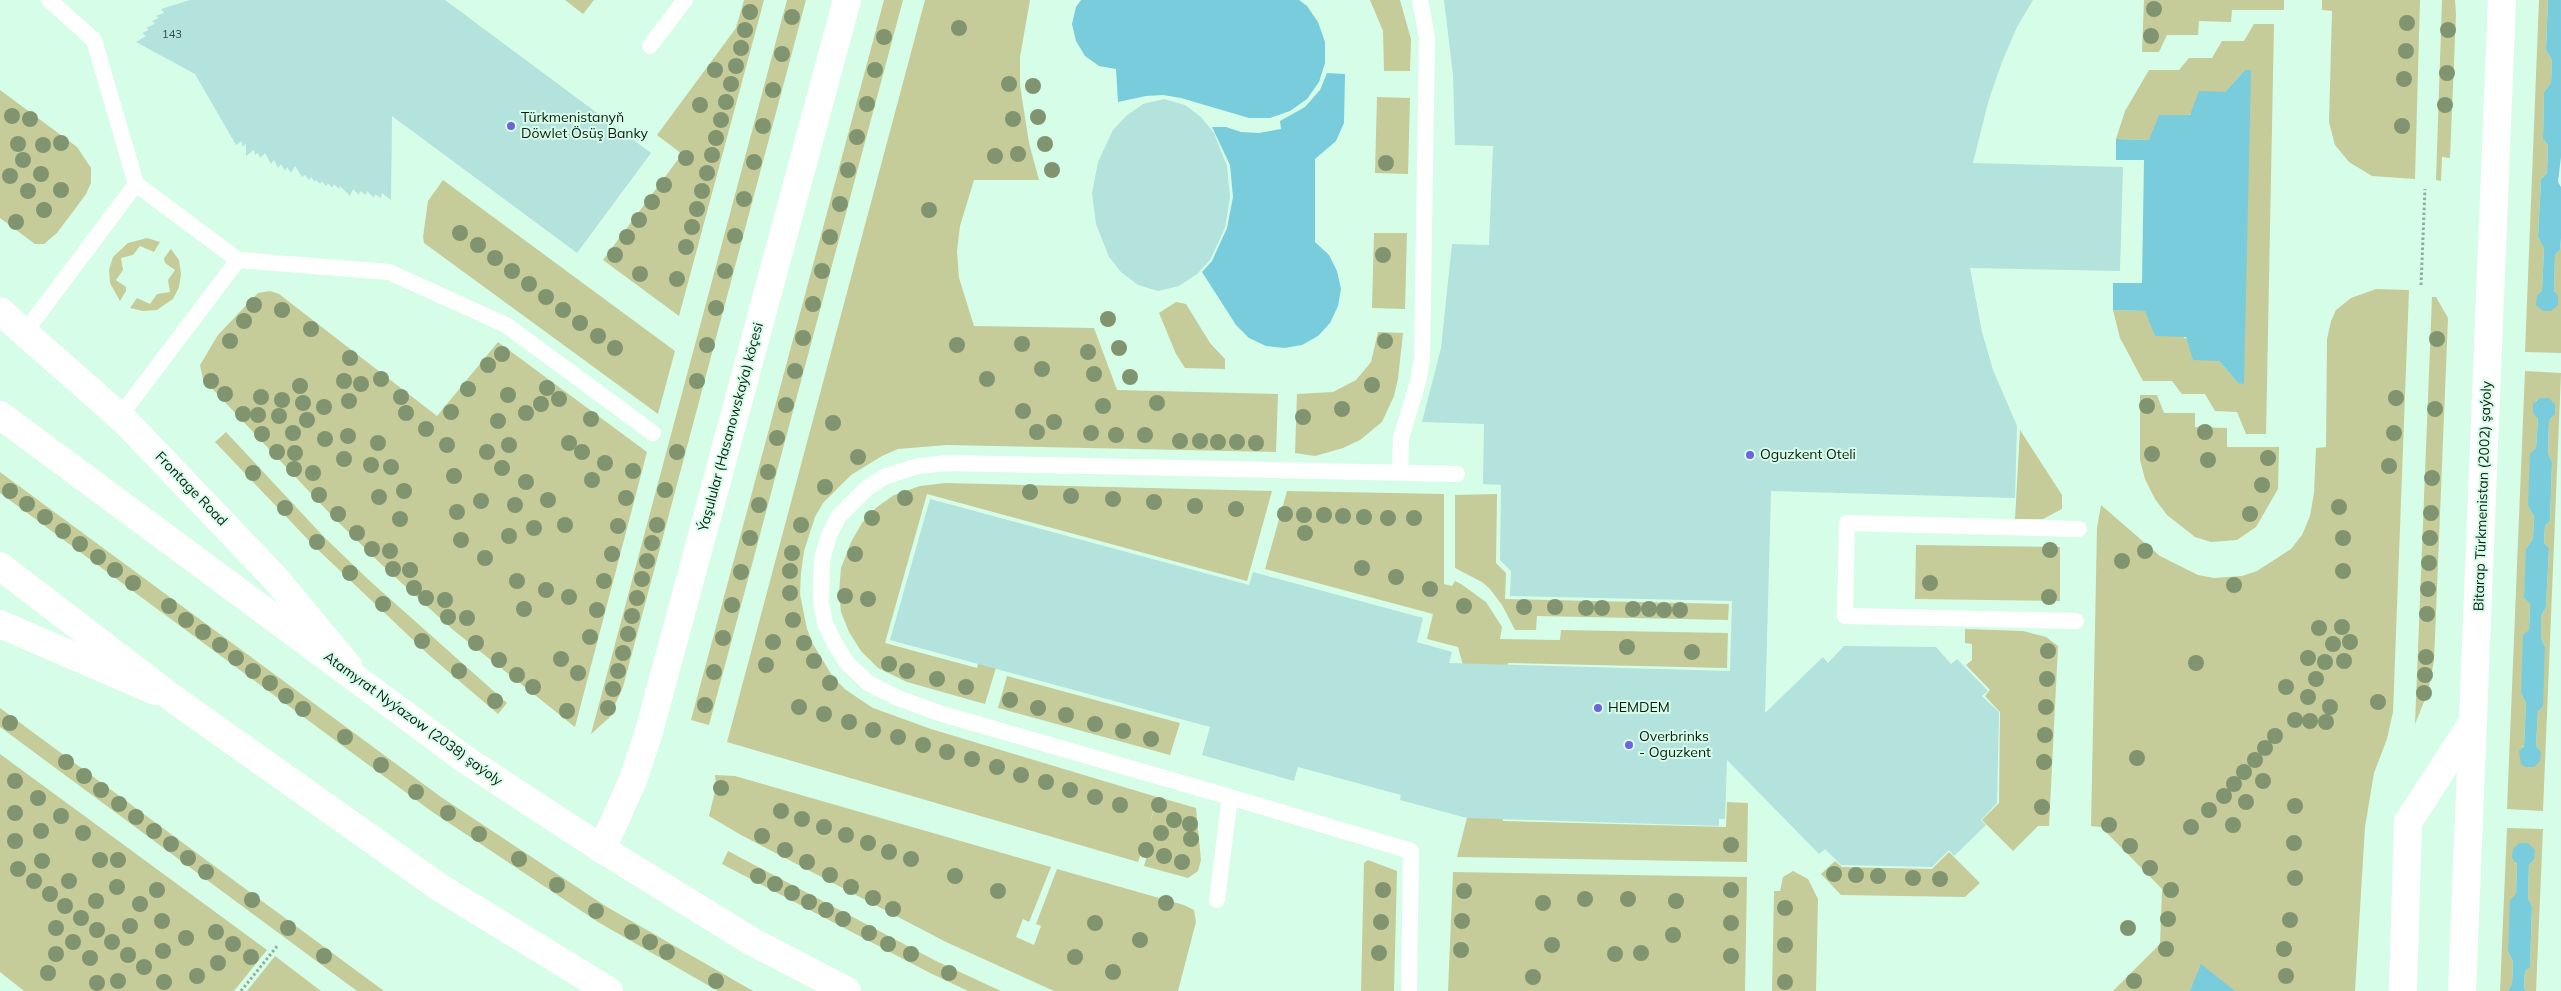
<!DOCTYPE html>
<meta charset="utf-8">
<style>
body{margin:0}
canvas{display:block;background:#d6fde8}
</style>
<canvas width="2561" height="991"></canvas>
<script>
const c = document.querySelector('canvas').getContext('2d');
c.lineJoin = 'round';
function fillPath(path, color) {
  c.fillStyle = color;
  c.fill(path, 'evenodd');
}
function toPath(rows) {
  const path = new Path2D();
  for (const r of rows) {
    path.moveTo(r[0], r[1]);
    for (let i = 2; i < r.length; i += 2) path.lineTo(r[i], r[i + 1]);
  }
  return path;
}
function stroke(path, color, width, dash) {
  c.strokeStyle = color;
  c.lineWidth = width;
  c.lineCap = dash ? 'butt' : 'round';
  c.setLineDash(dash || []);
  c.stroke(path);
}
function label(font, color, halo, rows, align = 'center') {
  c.font = font + ' Mulish,sans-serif';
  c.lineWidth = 4;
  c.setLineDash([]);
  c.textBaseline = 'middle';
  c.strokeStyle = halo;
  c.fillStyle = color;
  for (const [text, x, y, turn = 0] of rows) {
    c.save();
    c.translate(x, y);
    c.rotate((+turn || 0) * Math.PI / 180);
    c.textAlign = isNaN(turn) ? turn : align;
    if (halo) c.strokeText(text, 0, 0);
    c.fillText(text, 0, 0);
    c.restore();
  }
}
const green = toPath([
 [565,0,594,0,583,14],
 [744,0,764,0,679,316,603,260,682,154,657,135,736,28],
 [787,0,806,0,623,687,609,718,591,734],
 [884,0,903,0,709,725,691,720],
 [925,0,1030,0,1020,57,1020,85,1029,143,1039,180,974,180,960,226,957,251,959,278,974,326,1094,328,1117,390,1278,394,1276,452,947,445,898,449,882,456,851,475,823,503,815,517,804,551,801,573,800,594,807,629,813,644,833,677,846,690,873,708,931,729,1157,797,1149,826,1158,797,1196,808,1201,860,1198,871,1188,878,1144,866,1147,856,1141,854,1138,862,727,742],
 [1370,0,1400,0,1411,39,1410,71,1384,71,1383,31],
 [2144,0,2284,0,2284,10,2232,10,2231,22,2199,21,2198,35,2167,35,2159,52,2142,52],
 [2322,0,2420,0,2415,179,2372,176,2349,162,2335,145,2329,122,2332,11,2322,10],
 [2442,0,2455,0,2456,14,2450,158,2442,157,2441,181,2436,180],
 [2539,0,2548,0,2546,50,2552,60,2551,83,2544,92,2543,139,2548,145,2547,173,2541,179,2538,237,2544,247,2542,290,2540,292,2556,292,2554,290,2555,255,2560,250,2561,238,2561,353,2525,352],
 [2254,24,2274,24,2266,434,2246,434,2237,412,2215,411,2205,394,2182,394,2172,381,2143,381,2120,338,2113,310,2145,311,2219,361,2238,383,2245,70,2225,92,2149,140,2116,139,2125,111,2149,70,2179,70,2189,58,2212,58,2222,41,2244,41],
 [0,90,77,147,91,168,91,183,86,194,57,233,44,244,35,244,0,218],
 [1377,97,1410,98,1408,174,1375,173],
 [443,180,675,351,658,414,424,243,423,237,428,201],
 [1374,233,1407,233,1405,309,1372,308],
 [147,238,160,242,154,252,140,246,133,255,121,258,123,270,116,280,126,287,126,291,120,301,110,283,109,270,113,257,128,243],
 [171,249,179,260,181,274,179,287,173,299,157,310,143,311,130,308,137,298,150,304,157,294,170,292,168,280,175,270,165,263,164,258],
 [2376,289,2409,290,2393,712,2387,739,2374,773,2365,827,2355,991,2113,991,2160,944,2162,889,2101,827,2091,826,2097,528,2101,505,2160,556,2198,575,2214,578,2242,576,2257,571,2291,549,2302,535,2310,516,2314,493,2316,448,2326,447,2327,339,2331,321,2336,310,2351,298],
 [270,291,279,294,437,416,498,342,647,452,575,727,452,629,383,566,336,520,203,379,200,365,218,335,252,299,258,293],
 [2432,297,2436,297,2448,318,2434,661,2428,692,2415,724],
 [1176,302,1186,304,1210,343,1225,359,1225,369,1185,368,1176,354,1159,313],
 [1378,332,1403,333,1398,379,1394,396,1382,422,1360,440,1343,448,1315,456,1295,453,1297,394,1333,392,1356,380,1371,362],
 [2525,371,2561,373,2543,811,2507,809],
 [2536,400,2552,418,2549,419,2548,453,2552,462,2550,521,2545,526,2544,543,2549,548,2546,607,2541,616,2541,638,2545,647,2538,711,2536,746,2538,748,2521,747,2524,746,2526,703,2521,693,2529,630,2530,603,2526,549,2533,539,2534,516,2528,506,2536,448,2538,419,2533,413],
 [2140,395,2157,395,2164,413,2195,413,2195,427,2227,428,2227,447,2279,447,2278,489,2256,527,2237,540,2211,542,2195,537,2167,515,2155,499,2145,479,2140,460],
 [2020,430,2062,495,2062,509,2043,519,2015,519],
 [226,432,324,537,371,582,507,703,498,714,430,656,315,547,215,442],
 [0,472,441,797,607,907,753,991,718,991,598,922,431,811,0,493],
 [946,483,1272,491,1247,581,927,494,885,643,977,668,980,656,998,661,985,704,907,682,878,668,861,651,849,632,841,612,839,592,841,568,851,542,862,523,877,507,894,495,920,486],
 [1287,491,1444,494,1444,584,1452,586,1455,581,1461,584,1486,602,1502,627,1500,639,1560,640,1561,630,1728,633,1727,668,1508,663,1501,686,1466,676,1458,647,1427,639,1433,614,1265,569],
 [1497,494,1496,563,1506,573,1505,599,1729,604,1728,620,1537,616,1536,630,1515,630,1502,605,1490,589,1482,582,1455,568,1455,495],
 [1916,545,2060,547,2060,601,1915,599],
 [1965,629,2023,631,2046,637,2058,646,2049,826,2038,826,2013,851,1982,820,1999,803,2000,712,1985,696,1990,690,1966,665,1972,660,1972,644,1965,643],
 [1007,676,1180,723,1170,755,998,708],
 [0,708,384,991,357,991,0,727],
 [0,754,267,950,234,991,24,991,0,972],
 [715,775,735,776,1051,867,1029,922,1023,919,1016,937,1034,945,1041,926,1036,924,1057,869,1184,905,1194,910,1196,922,1178,991,1054,991,946,942,741,835,709,816,716,787],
 [1727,802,1748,803,1747,862,1457,857,1470,806,1502,814,1503,821,1726,827],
 [2507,828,2543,829,2536,991,2526,991,2524,988,2525,971,2530,966,2532,908,2528,898,2529,865,2531,863,2515,863,2517,864,2516,894,2508,951,2513,962,2512,984,2508,991,2500,991],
 [728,851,936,961,1001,991,968,991,930,973,722,864],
 [1949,852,1980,883,1965,897,1841,895,1821,874,1835,861,1842,867,1932,869],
 [1368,860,1397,871,1394,991,1361,991,1364,863],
 [1793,871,1808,879,1818,899,1816,991,1772,991,1774,891,1780,891,1783,877],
 [1453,872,1747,877,1745,991,1448,991],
 [275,956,321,991,247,991]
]);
const water = toPath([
 [1081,0,1299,0,1307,6,1318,22,1325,42,1325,63,1319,82,1307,99,1290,111,1270,118,1249,118,1181,98,1163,95,1146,96,1118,102,1116,69,1099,66,1085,56,1076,41,1072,24,1076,7],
 [2548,0,2561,0,2561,157,2558,182,2561,187,2561,238,2560,250,2555,255,2554,290,2558,296,2558,305,2551,311,2543,311,2536,305,2537,296,2542,290,2544,248,2538,237,2541,179,2547,173,2548,145,2543,139,2544,92,2551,83,2552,60,2546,50],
 [2245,70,2251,70,2244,384,2238,383,2219,361,2193,360,2186,337,2155,336,2145,311,2113,310,2113,283,2142,283,2144,160,2116,160,2116,139,2149,140,2159,115,2190,115,2199,91,2225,92],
 [1327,73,1345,74,1344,123,1336,141,1315,159,1315,242,1329,255,1337,271,1341,289,1338,306,1330,323,1318,336,1302,345,1284,348,1266,346,1249,338,1236,325,1202,272,1212,261,1227,228,1233,197,1230,165,1212,127,1226,127,1241,132,1259,133,1281,129,1280,121,1305,107,1320,90],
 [2540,398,2549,398,2555,405,2555,414,2549,420,2548,453,2552,462,2550,521,2545,526,2544,543,2549,548,2546,607,2541,616,2541,638,2545,647,2543,706,2538,711,2536,746,2541,752,2540,761,2534,767,2525,767,2521,764,2519,751,2524,746,2526,703,2521,693,2523,635,2529,630,2530,603,2524,598,2526,549,2533,539,2534,516,2528,506,2530,454,2536,448,2538,419,2533,413,2533,404],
 [2519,843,2528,843,2535,850,2534,859,2529,865,2528,898,2532,907,2530,967,2525,971,2524,988,2526,991,2508,991,2512,984,2513,962,2508,951,2510,900,2516,894,2517,864,2512,858,2513,849],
 [2201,964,2235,991,2190,991]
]);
const building = toPath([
 [190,0,445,0,651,153,577,253,392,116,391,200,382,193,381,198,375,194,374,198,367,191,366,195,360,191,359,195,353,189,350,196,340,186,339,189,334,184,332,188,328,183,326,186,322,181,320,184,316,180,315,182,311,177,309,180,305,175,302,177,295,166,291,173,287,167,285,171,281,164,278,168,274,160,271,164,265,153,260,158,258,153,255,155,254,150,246,156,246,144,242,147,242,141,236,145,195,74,136,42,146,36,142,33,149,30,146,28,155,24,152,21,159,18,156,16,164,13,161,9],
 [1444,0,2033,0,2017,27,2002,62,1989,99,1973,163,2123,167,2120,271,1970,268,1982,332,1993,370,2017,426,2015,498,1771,491,1765,713,1823,657,1828,663,1844,646,1936,647,1951,664,1957,659,1988,691,1982,696,1999,712,1997,803,1981,820,1986,825,1954,856,1949,850,1932,867,1841,865,1825,849,1819,854,1727,760,1725,819,1719,819,1719,826,1467,818,1400,800,1401,795,1298,767,1294,781,1202,755,1210,727,890,640,930,499,1249,585,1253,572,1423,618,1417,642,1452,652,1449,663,1730,671,1732,601,1510,596,1511,571,1500,560,1501,485,1483,484,1484,424,1422,422,1441,348,1452,244,1489,245,1493,146,1455,145,1453,75],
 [1164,99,1185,105,1201,117,1214,133,1227,166,1230,197,1225,228,1210,260,1197,274,1179,286,1158,291,1138,285,1121,272,1109,257,1096,224,1092,193,1098,162,1113,130,1126,116,1143,104]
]);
const path = toPath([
 [2421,285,2425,189],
 [241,991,278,945]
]);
const service = toPath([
 [49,0,94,40,136,184],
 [650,46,685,0],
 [238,260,389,272,506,325,653,433],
 [25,332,136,184,238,260,120,416],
 [1400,472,1401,438,1418,382,1422,359,1427,37,1420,0],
 [2076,621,1845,616,1847,523,2079,529],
 [1230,797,939,713,898,698,868,683,846,662,834,642,825,623,821,603,822,560,829,535,839,516,867,488,884,477,918,466,949,463,1457,474],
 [1217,900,1230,797,1411,851,1409,991]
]);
const minor = toPath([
 [0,311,126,422,275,578,349,667],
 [0,624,155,691],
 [602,849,633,780,648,735,847,0]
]);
const secondary = toPath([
 [2403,991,2408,822,2473,722],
 [2462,991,2502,0]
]);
const primary = toPath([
 [0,415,466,760,602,849,751,941,847,991],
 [0,566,175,700,439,887,609,991]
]);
const trees = [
 [2154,9],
 [750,12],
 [792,17],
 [2407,23],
 [959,28],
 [745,30],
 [2448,30],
 [2151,36],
 [884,37],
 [741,48],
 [2406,51],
 [782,54],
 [736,66],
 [715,70],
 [875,70],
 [2447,73],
 [2404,79],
 [731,84],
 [1009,84],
 [1033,86],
 [773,90],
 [726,102],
 [867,104],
 [700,105],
 [2445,105],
 [12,116],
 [1038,117],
 [30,119],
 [1013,119],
 [721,120],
 [763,126],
 [2402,126],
 [857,137],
 [716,138],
 [61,143],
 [18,144],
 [1045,144],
 [43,145],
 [1018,154],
 [712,155],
 [995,156],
 [686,158],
 [23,160],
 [754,162],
 [1386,163],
 [848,170],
 [1052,170],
 [707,173],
 [41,174],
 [10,176],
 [664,185],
 [61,190],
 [28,191],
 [702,191],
 [744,199],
 [652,202],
 [840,204],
 [697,209],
 [44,210],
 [929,210],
 [639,220],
 [16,222],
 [692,227],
 [460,233],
 [735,236],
 [627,237],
 [830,237],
 [478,245],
 [686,247],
 [615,255],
 [1383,255],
 [495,258],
 [512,271],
 [725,271],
 [822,271],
 [640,274],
 [677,279],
 [529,284],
 [546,297],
 [813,304],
 [254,305],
 [716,308],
 [282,310],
 [563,310],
 [1108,319],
 [244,321],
 [580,323],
 [311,329],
 [598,336],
 [803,338],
 [2437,339],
 [230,341],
 [1385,341],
 [1022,344],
 [707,345],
 [957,345],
 [615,348],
 [1119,348],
 [1088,352],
 [502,354],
 [350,358],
 [488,365],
 [1042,369],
 [795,371],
 [1094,374],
 [1130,377],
 [381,379],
 [987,379],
 [211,381],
 [344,381],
 [697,381],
 [361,384],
 [1372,385],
 [300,386],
 [547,388],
 [468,389],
 [225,394],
 [508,395],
 [261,397],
 [401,397],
 [2396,398],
 [559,399],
 [282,400],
 [349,401],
 [303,403],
 [1157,403],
 [541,404],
 [786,405],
 [1103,406],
 [2147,406],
 [324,407],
 [1342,409],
 [2435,409],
 [1023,411],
 [451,412],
 [406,413],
 [526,413],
 [243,414],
 [258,415],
 [279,416],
 [1303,417],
 [591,419],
 [307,420],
 [498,421],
 [1054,422],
 [833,423],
 [426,429],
 [1037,432],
 [2205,432],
 [293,433],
 [1091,433],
 [2394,433],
 [262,434],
 [1116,435],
 [1145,435],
 [348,436],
 [777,438],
 [325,439],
 [1180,441],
 [1200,441],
 [1218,442],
 [1237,442],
 [378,443],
 [569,443],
 [1256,443],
 [447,445],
 [509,445],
 [277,452],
 [487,452],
 [582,452],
 [677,452],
 [295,453],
 [2152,454],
 [858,457],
 [2268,458],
 [344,459],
 [2208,460],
 [605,463],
 [371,465],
 [2389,466],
 [391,467],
 [502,468],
 [294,469],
 [633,471],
 [768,472],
 [253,473],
 [313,473],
 [454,476],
 [2432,478],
 [592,480],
 [526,482],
 [2262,485],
 [825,487],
 [665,490],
 [10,491],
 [404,491],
 [1030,492],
 [319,495],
 [1071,496],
 [379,497],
 [626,498],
 [905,498],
 [1113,499],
 [548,500],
 [481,501],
 [1154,502],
 [27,504],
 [515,505],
 [759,505],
 [1195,506],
 [2339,507],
 [285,508],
 [1236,509],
 [457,512],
 [2431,513],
 [338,514],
 [1285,514],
 [2250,514],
 [1304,515],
 [1324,515],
 [1343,516],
 [45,517],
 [1364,517],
 [872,518],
 [1388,518],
 [1414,518],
 [400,519],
 [565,525],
 [657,525],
 [801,525],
 [618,526],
 [534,528],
 [63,531],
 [357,533],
 [1305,533],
 [509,536],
 [750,538],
 [2343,538],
 [2430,538],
 [461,540],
 [317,542],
 [652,543],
 [80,544],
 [372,549],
 [2050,550],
 [390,551],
 [2145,551],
 [792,553],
 [612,554],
 [855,554],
 [98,557],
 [485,558],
 [647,561],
 [2122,561],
 [2429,563],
 [1362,568],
 [393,569],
 [115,570],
 [410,570],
 [790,571],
 [2343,571],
 [741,572],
 [350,573],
 [1396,577],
 [642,579],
 [517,581],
 [604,581],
 [133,583],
 [1930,583],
 [2234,585],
 [414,588],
 [1430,589],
 [2428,589],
 [546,590],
 [790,593],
 [845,596],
 [569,597],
 [2049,597],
 [426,598],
 [637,598],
 [868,599],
 [445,600],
 [383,604],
 [732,605],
 [169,606],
 [1464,606],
 [1524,607],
 [1555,607],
 [1586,608],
 [1602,608],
 [524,609],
 [1633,609],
 [1649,609],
 [597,610],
 [1664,610],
 [1680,610],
 [2427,614],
 [632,616],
 [448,617],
 [467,618],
 [186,620],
 [793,620],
 [2342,627],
 [2319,628],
 [203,632],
 [628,634],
 [590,637],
 [723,638],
 [422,641],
 [773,642],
 [2350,642],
 [476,643],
 [804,643],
 [2333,644],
 [220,645],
 [1627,647],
 [2048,651],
 [1692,652],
 [623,653],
 [2426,657],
 [236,658],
 [2308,658],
 [561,659],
 [499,660],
 [814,661],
 [2344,661],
 [2325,662],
 [2196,663],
 [889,664],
 [766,665],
 [253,671],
 [459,671],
 [618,671],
 [907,671],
 [714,672],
 [578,673],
 [517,675],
 [2425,675],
 [937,679],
 [2047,679],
 [2316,679],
 [270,683],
 [830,683],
 [533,687],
 [966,687],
 [2286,687],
 [613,689],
 [2424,693],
 [286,696],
 [2308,697],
 [1010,700],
 [495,701],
 [2378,702],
 [705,705],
 [799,707],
 [2046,707],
 [2330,707],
 [608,708],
 [1038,708],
 [303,709],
 [567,711],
 [824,714],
 [1066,715],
 [2295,720],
 [2310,721],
 [849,722],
 [2326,722],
 [10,723],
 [1095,724],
 [873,730],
 [1123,731],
 [2045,735],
 [2275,736],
 [345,737],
 [898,737],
 [1151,739],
 [923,745],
 [2265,748],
 [947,752],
 [2137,758],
 [972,759],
 [2255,760],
 [66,762],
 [2044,762],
 [381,765],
 [997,767],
 [2244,772],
 [1021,775],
 [84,776],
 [15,781],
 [2263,781],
 [1046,782],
 [2234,784],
 [721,788],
 [101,790],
 [1070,790],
 [416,792],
 [2224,796],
 [1095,797],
 [38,798],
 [2246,802],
 [119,804],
 [1120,805],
 [1159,805],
 [2295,806],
 [2042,807],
 [2209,810],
 [781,811],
 [15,813],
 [448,813],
 [61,816],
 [136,817],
 [802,819],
 [1174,820],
 [1190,824],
 [2109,825],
 [2233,825],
 [824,827],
 [2191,827],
 [41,831],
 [154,831],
 [83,833],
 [1161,833],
 [479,834],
 [846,835],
 [762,836],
 [1191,839],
 [15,841],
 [868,843],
 [2294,843],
 [171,844],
 [1731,845],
 [2130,846],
 [785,850],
 [1146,850],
 [889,852],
 [1164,856],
 [188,858],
 [519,859],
 [911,859],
 [100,860],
 [118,860],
 [42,861],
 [807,862],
 [1182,862],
 [2150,868],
 [18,869],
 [206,872],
 [1834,874],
 [830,875],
 [1856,875],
 [758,876],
 [955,876],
 [1878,876],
 [1913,878],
 [2295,878],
 [1940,879],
 [34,881],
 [69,881],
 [775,884],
 [557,885],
 [117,887],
 [851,887],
 [157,890],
 [1383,890],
 [1731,890],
 [2171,890],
 [998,891],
 [1464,891],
 [792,893],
 [50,894],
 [873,898],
 [1585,899],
 [1628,899],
 [252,900],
 [96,901],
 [1676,901],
 [809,902],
 [1166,903],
 [1543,903],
 [140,904],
 [65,906],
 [1785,908],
 [893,909],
 [826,910],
 [596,911],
 [81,918],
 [843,919],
 [2168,919],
 [2290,920],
 [162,921],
 [1462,921],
 [1381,922],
 [1095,923],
 [1731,923],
 [130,926],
 [56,928],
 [288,928],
 [2128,928],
 [97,930],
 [216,932],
 [632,932],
 [869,933],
 [1673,935],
 [186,938],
 [1140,940],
 [73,942],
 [112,942],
 [650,942],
 [233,944],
 [888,944],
 [1552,945],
 [1785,945],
 [2166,949],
 [2284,949],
 [1461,950],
 [163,951],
 [667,952],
 [1379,953],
 [1641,953],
 [56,954],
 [911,954],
 [1615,954],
 [128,955],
 [324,956],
 [1731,956],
 [251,957],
 [1075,957],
 [90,958],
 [218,963],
 [144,967],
 [1113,972],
 [48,973],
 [949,973],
 [197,976],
 [2286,976],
 [1533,977],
 [118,981],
 [716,981],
 [2134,981],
 [164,982],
 [1785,982],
 [97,983]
];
const markers = [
 [511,126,5,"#6f63dd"],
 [1750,455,5,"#6f63dd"],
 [1598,708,5,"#6f63dd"],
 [1629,745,5,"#6f63dd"]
];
const numberNames = [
 ["143",172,35]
];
const poiNames = [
 ["Türkmenistanyň",521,118],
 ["Döwlet Ösüş Banky",521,134],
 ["Oguzkent Oteli",1760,455],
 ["HEMDEM",1608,708],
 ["Overbrinks",1639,737],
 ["- Oguzkent",1639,753]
];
const streetNames = [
 ["Ýaşulular (Hasanowskaýa) köçesi",731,427,-75],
 ["Frontage Road",191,489,46],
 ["Bitarap Türkmenistan (2002) şaýoly",2483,496,-88],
 ["Atamyrat Nyýazow (2038) şaýoly",413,719,36]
];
fillPath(green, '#c5cc99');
fillPath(water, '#78ccdb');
fillPath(building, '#b4e2dc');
stroke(path, '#8ead9d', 3, [2.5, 2.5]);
stroke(service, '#fff', 16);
stroke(minor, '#fff', 28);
stroke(secondary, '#fff', 28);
stroke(primary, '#fff', 28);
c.fillStyle = '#819470';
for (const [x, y] of trees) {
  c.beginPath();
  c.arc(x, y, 8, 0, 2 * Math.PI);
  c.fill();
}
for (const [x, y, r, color] of markers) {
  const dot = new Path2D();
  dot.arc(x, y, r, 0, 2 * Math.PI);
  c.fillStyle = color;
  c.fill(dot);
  stroke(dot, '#d6fde8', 2);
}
label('11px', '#354c45', null, numberNames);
label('14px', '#0b1a13', '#d6fde8', poiNames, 'left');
label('14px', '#0b1a13', '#d6fde8', streetNames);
</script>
